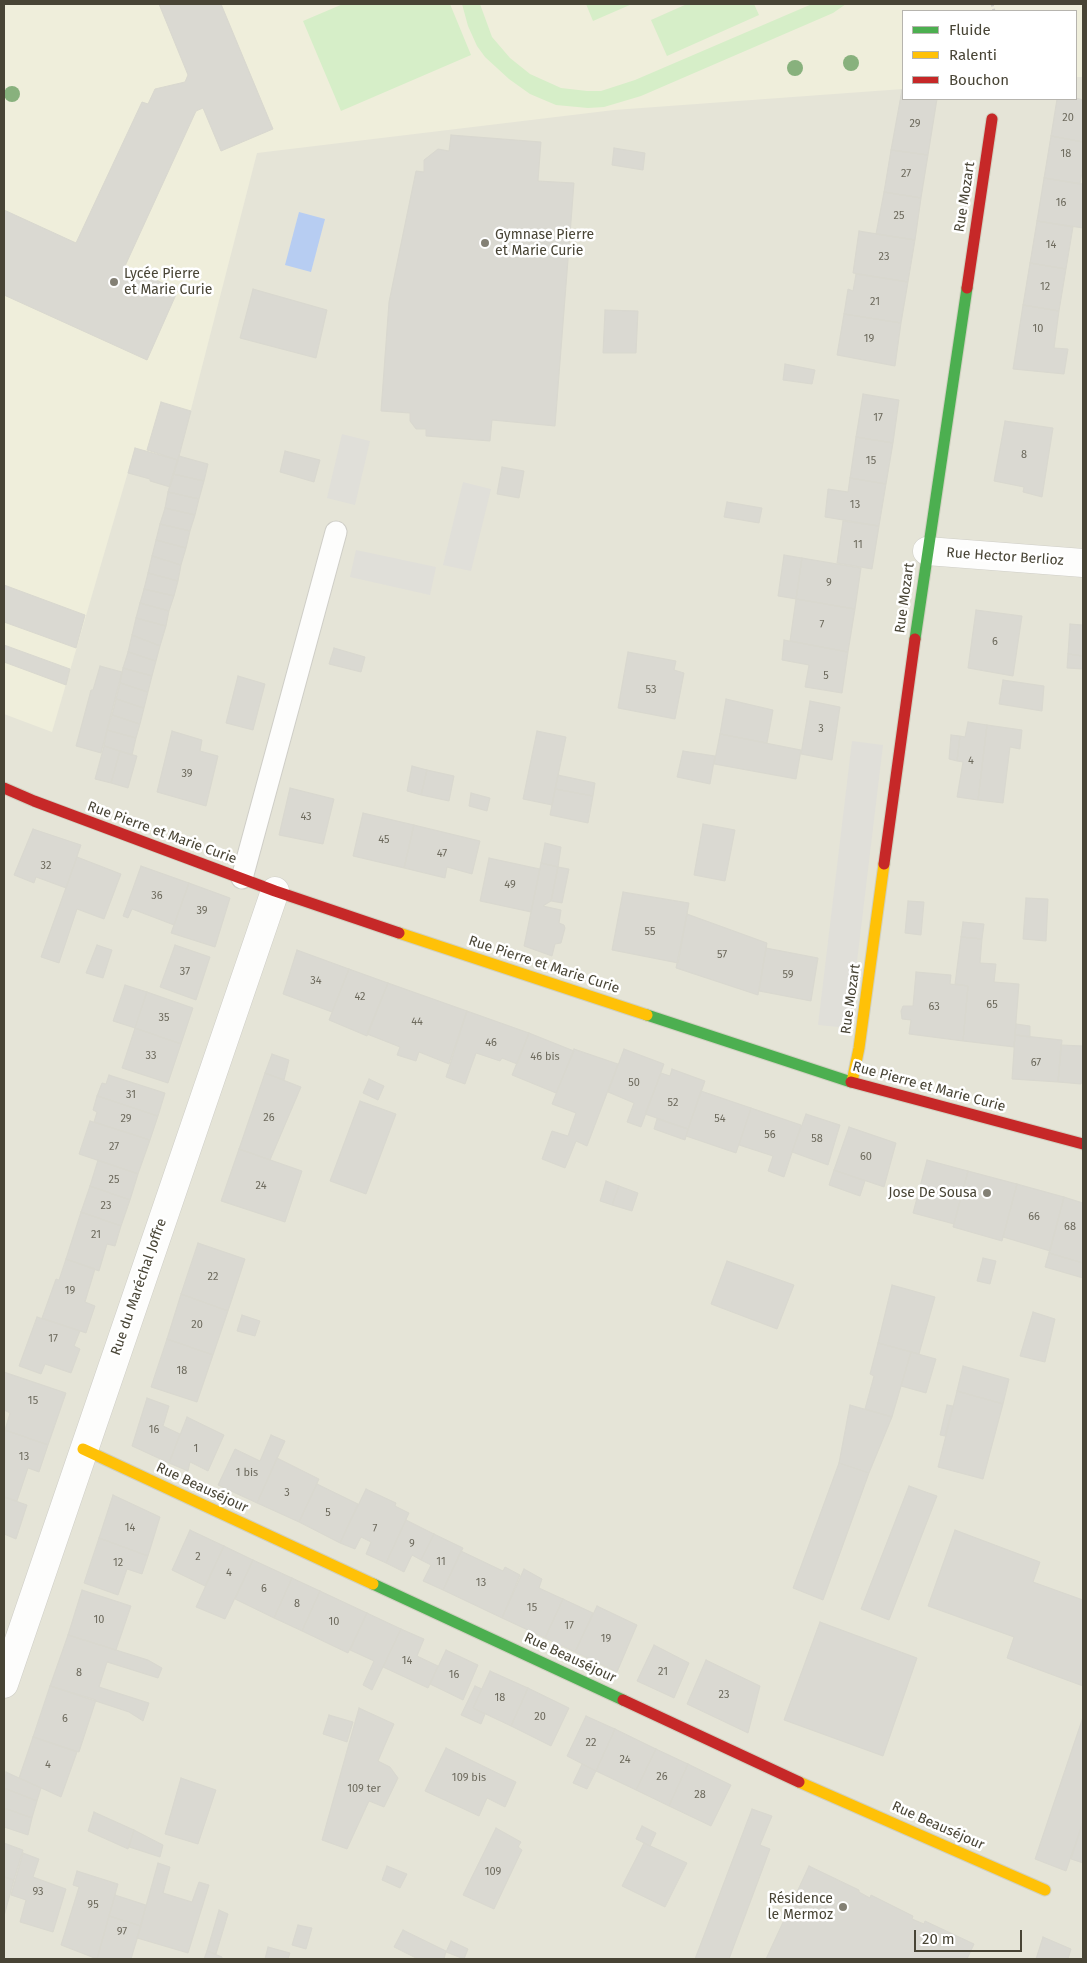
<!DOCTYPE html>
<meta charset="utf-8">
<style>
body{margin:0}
#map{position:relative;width:1087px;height:1963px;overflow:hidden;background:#f0f0ea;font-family:"Fira Sans",sans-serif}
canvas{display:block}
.frame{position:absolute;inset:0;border:5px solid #484435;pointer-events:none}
.legend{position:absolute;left:902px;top:10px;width:175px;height:90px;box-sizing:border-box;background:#fff;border:1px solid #b6b4ae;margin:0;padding:6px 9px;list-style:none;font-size:15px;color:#484435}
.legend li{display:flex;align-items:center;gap:10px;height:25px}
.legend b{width:25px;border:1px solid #b6b4ae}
.scale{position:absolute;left:914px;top:1930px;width:108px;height:22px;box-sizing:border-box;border:2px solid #484435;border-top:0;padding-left:6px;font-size:15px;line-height:18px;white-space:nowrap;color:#484435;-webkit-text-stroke:4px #fff;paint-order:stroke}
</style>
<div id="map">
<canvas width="1087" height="1963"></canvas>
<div class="frame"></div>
<ul class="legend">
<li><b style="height:6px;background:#4caf50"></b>Fluide</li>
<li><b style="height:6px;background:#ffc107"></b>Ralenti</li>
<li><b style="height:6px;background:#c62828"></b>Bouchon</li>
</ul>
<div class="scale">20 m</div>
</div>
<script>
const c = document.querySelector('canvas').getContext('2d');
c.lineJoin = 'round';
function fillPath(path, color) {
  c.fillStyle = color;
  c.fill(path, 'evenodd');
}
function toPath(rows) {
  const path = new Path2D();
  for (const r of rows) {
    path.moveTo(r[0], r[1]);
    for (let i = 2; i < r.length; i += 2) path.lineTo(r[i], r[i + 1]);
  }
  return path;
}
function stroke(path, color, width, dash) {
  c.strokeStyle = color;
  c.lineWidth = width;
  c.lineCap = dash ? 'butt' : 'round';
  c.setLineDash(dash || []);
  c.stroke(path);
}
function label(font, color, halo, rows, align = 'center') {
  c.font = font + ' "Fira Sans",sans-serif';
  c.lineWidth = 5;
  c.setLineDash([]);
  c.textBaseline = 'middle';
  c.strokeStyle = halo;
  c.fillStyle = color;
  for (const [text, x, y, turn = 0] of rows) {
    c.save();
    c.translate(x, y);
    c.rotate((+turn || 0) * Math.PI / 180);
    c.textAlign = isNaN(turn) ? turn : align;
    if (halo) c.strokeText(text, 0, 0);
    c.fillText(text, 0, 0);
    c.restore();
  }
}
const residential = toPath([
 [4,4,1083,4,1083,1959,4,1959],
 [903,11,1076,11,1076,99,903,99]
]);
const education = toPath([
 [4,4,1083,4,1083,77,1076,77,1076,11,903,11,903,89,614,110,257,153,178,460,135,448,52,732,4,714]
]);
const green = toPath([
 [343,4,450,4,471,55,341,111,303,21],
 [462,4,480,4,492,37,510,58,530,74,561,88,587,91,601,91,635,80,812,4,846,4,833,13,641,96,604,107,588,108,556,105,530,94,509,79,485,57,477,46,468,26],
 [586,4,632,4,593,21],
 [687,4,754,4,759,15,667,56,651,20]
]);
const parking = toPath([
 [342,434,370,441,355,505,327,498],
 [463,482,491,489,471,571,443,565],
 [356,550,436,567,430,595,350,577],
 [852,741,883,745,849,1028,818,1025]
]);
const water = toPath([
 [299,212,325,219,311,272,285,265]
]);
const building = toPath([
 [159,4,221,4,273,129,221,151,203,108,196,111,125,266,178,290,147,360,4,295,4,210,76,243,142,102,148,104,155,89,185,82,188,75,159,4],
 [902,90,903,99,937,99,928,155,891,150,902,90],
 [1076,98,1083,100,1083,142,1051,136,1057,99,1076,98],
 [451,135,541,142,538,181,574,183,555,426,492,420,490,441,426,436,426,429,416,429,410,421,410,413,381,411,389,302,416,171,424,172,424,160,438,149,449,151,451,135],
 [1051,136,1083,142,1083,166,1080,184,1044,178,1051,136],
 [614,148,645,153,643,170,612,165,614,148],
 [891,150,928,155,921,198,884,192,891,150],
 [1044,178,1083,184,1083,228,1037,221,1044,178],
 [884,192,921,198,915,240,876,234,884,192],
 [1037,221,1073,227,1066,269,1030,263,1037,221],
 [859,231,915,240,908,282,853,273,859,231],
 [1030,263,1066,269,1059,311,1023,305,1030,263],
 [856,274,908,282,901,323,844,314,848,289,853,291,856,274],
 [253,289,327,310,316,358,240,338,253,289],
 [1023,305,1059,311,1054,348,1068,349,1064,374,1013,369,1023,305],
 [605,310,638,311,636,353,603,353,605,310],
 [844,314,901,323,895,366,837,355,844,314],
 [785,364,815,370,812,384,783,380,785,364],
 [863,394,899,400,893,443,856,437,863,394],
 [161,402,191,411,178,460,147,450,161,402],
 [1005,421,1053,428,1042,497,1023,492,1024,487,994,481,1005,421],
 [856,437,893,443,886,484,850,478,856,437],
 [135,448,178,460,170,487,150,481,150,479,128,473,135,448],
 [285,451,320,460,314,482,280,472,285,451],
 [179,456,208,464,204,481,173,474,179,456],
 [502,467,524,471,519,498,497,494,502,467],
 [173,474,204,481,199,499,168,492,173,474],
 [850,478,886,484,879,526,825,517,828,489,848,492,850,478],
 [168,492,199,499,195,515,165,508,168,492],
 [727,502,762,508,759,523,724,517,727,502],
 [165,508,195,515,190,531,160,524,165,508],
 [843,521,879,526,872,569,837,563,843,521],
 [160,524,190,531,186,548,156,540,160,524],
 [156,540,186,548,181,565,152,556,156,540],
 [784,555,802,558,796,599,778,596,784,555],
 [152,556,181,565,178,581,148,573,152,556],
 [802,558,861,568,855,609,796,599,802,558],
 [148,573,178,581,174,596,144,589,148,573],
 [4,585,85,615,76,648,4,622,4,585],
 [144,589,174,596,169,611,140,603,144,589],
 [796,599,855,609,848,652,790,641,796,599],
 [140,603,169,611,166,626,136,618,140,603],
 [976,610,1022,616,1013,676,968,668,976,610],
 [136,618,166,626,160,646,132,635,136,618],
 [1070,624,1083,625,1083,656,1068,654,1070,624],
 [132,635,160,646,156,661,128,652,132,635],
 [784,640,848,652,842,693,805,687,809,665,782,660,784,640],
 [4,645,70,669,66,685,4,662,4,645],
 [334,648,365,657,361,672,329,664,334,648],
 [128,652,156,661,152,676,123,668,128,652],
 [628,652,676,661,674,670,684,673,675,719,618,708,628,652],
 [1068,654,1083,656,1083,669,1067,668,1068,654],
 [100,666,122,672,101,753,76,746,91,690,93,690,100,666],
 [123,668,152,676,148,692,120,683,123,668],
 [238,676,265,684,253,730,226,723,238,676],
 [1003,680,1044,686,1042,711,999,704,1003,680],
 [120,683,148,692,144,708,116,699,120,683],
 [116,699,144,708,140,724,112,715,116,699],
 [726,699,773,710,767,743,720,734,726,699],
 [810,701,840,707,832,760,801,754,810,701],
 [112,715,140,724,136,738,107,730,112,715],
 [968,722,987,725,978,800,957,797,963,762,957,761,960,736,965,737,968,722],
 [987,725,1022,730,1020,749,1010,747,1003,803,978,800,987,725],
 [107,730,136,738,132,755,104,746,107,730],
 [172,731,202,740,200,751,218,756,206,806,157,792,172,731],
 [537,731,566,737,552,805,523,799,537,731],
 [720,734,801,750,796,779,714,764,720,734],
 [951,735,960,736,957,761,949,759,951,735],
 [104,746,120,751,111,783,95,779,104,746],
 [120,751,137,756,128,788,111,783,120,751],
 [683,751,715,756,710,784,677,777,683,751],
 [412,766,427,770,421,795,407,791,412,766],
 [427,770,454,776,449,801,421,795,427,770],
 [558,775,595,783,593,796,555,789,558,775],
 [290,788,334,799,323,844,279,835,290,788],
 [555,789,593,796,588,823,550,815,555,789],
 [471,793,490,798,487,811,469,806,471,793],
 [363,813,414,825,404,868,353,856,363,813],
 [703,824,735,830,725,881,694,875,703,824],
 [414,825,480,841,472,874,447,867,445,878,404,868,414,825],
 [33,829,81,845,66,888,36,877,34,883,14,875,33,829],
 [545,843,561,847,558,867,541,863,545,843],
 [77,857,121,874,104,919,77,909,59,963,41,957,77,857],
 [489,858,540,869,531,912,480,901,489,858],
 [541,863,558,867,551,901,543,906,561,910,559,923,564,925,565,928,561,943,555,944,552,956,524,946,541,863],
 [141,866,189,883,174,925,132,909,128,918,123,916,141,866],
 [558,867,569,869,562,903,551,901,558,867],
 [189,883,230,898,215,947,171,933,189,883],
 [623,892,689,903,678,963,612,950,623,892],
 [1026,898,1048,899,1046,941,1023,939,1026,898],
 [908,901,924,902,921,935,905,933,908,901],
 [687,914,767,943,758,995,676,968,687,914],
 [963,922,984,924,982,939,961,937,963,922],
 [961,937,982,939,980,963,996,964,994,982,1019,984,1014,1047,963,1041,968,986,955,984,961,937],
 [97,945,112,950,103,978,86,973,97,945],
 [175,945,210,957,196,1000,160,987,175,945],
 [766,948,818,958,811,1001,759,991,766,948],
 [297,950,349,969,332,1012,283,994,297,950],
 [349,969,388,983,367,1036,329,1020,349,969],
 [916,972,951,975,950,984,968,986,963,1041,909,1034,911,1020,902,1019,901,1011,903,1006,913,1006,916,972],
 [388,983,467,1011,449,1064,419,1052,416,1061,397,1055,400,1047,367,1034,388,983],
 [125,985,147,992,135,1028,113,1021,125,985],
 [147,992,193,1008,181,1044,135,1028,147,992],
 [467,1011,529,1033,517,1064,502,1058,500,1061,476,1053,465,1084,446,1077,467,1011],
 [1016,1024,1030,1026,1030,1037,1015,1035,1016,1024],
 [135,1028,181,1044,168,1083,122,1068,135,1028],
 [529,1033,574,1051,556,1093,512,1075,529,1033],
 [1015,1035,1062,1040,1058,1082,1012,1079,1015,1035],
 [1061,1045,1083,1046,1083,1079,1081,1084,1058,1082,1061,1045],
 [574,1049,618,1064,587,1146,576,1141,565,1168,542,1159,552,1131,568,1136,576,1113,552,1104,574,1049],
 [624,1049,664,1064,641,1127,627,1122,634,1103,608,1092,624,1049],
 [272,1054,289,1060,284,1080,265,1073,272,1054],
 [672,1069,705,1081,688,1129,645,1114,661,1073,670,1076,672,1069],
 [265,1073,301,1087,270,1160,239,1149,265,1073],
 [109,1075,165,1093,158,1116,97,1096,102,1083,106,1084,109,1075],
 [369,1079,384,1086,378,1100,363,1093,369,1079],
 [701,1091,751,1108,736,1153,686,1136,701,1091],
 [97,1096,158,1116,150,1140,94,1122,97,1112,93,1110,97,1096],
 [360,1101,396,1114,366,1194,330,1181,360,1101],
 [751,1108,801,1125,784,1177,768,1171,773,1156,739,1145,751,1108],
 [806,1114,840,1125,828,1165,792,1152,806,1114],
 [657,1119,688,1129,685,1140,654,1129,657,1119],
 [90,1121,150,1140,138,1174,79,1154,90,1121],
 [849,1127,896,1143,884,1187,834,1170,849,1127],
 [239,1149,302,1171,285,1222,221,1201,239,1149],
 [98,1160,138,1174,130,1200,90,1186,98,1160],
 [927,1160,968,1171,954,1224,913,1213,927,1160],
 [834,1170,865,1181,860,1196,829,1185,834,1170],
 [968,1171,1017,1184,1002,1241,953,1227,968,1171],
 [606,1181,619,1186,612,1205,600,1201,606,1181],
 [1017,1184,1064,1197,1050,1251,1003,1237,1017,1184],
 [90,1186,130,1200,121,1226,81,1212,90,1186],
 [619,1186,638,1193,632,1211,612,1205,619,1186],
 [1064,1197,1083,1203,1083,1263,1049,1253,1064,1197],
 [81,1212,121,1226,115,1246,107,1244,99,1271,66,1259,81,1212],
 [198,1243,245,1259,228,1311,181,1294,198,1243],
 [1049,1253,1083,1263,1083,1278,1045,1267,1049,1253],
 [983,1258,996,1261,990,1284,977,1281,983,1258],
 [66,1259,95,1269,85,1302,95,1306,86,1333,42,1318,56,1279,59,1280,66,1259],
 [727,1261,794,1285,777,1329,711,1304,727,1261],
 [892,1285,935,1297,919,1354,878,1343,892,1285],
 [181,1294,228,1311,213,1355,167,1339,181,1294],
 [1033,1312,1055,1319,1045,1362,1020,1356,1033,1312],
 [242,1315,260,1321,255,1336,237,1331,242,1315],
 [37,1317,80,1331,74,1346,80,1349,71,1373,45,1364,41,1374,19,1366,37,1317],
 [167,1339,213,1355,197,1402,151,1387,167,1339],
 [878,1343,911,1352,892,1417,865,1409,874,1376,870,1374,878,1343],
 [911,1352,936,1359,926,1393,901,1386,911,1352],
 [963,1366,1009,1379,1003,1404,957,1391,963,1366],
 [4,1372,66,1393,48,1445,5,1430,10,1413,4,1410,4,1372],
 [957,1391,1003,1404,983,1479,938,1467,957,1391],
 [147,1398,169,1406,163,1426,180,1434,169,1463,132,1446,147,1398],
 [850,1405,892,1417,869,1473,839,1463,850,1405],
 [947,1405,953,1406,945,1436,940,1435,947,1405],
 [187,1417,224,1435,208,1471,190,1462,188,1471,169,1463,187,1417],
 [5,1430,48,1445,39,1472,28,1468,17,1501,4,1497,5,1430],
 [271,1435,285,1441,257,1503,218,1485,235,1449,260,1461,271,1435],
 [277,1458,319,1479,299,1522,257,1503,277,1458],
 [839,1463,869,1473,823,1600,793,1588,839,1463],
 [317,1484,358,1504,340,1543,299,1522,317,1484],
 [909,1486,937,1496,889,1620,861,1609,909,1486],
 [366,1489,396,1503,395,1506,409,1513,386,1563,366,1554,371,1542,361,1537,355,1549,340,1543,366,1489],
 [113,1495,160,1517,148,1556,99,1538,113,1495],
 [4,1497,27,1505,16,1539,4,1534,4,1497],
 [406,1520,434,1534,421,1560,412,1555,404,1572,386,1563,406,1520],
 [190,1530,224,1546,205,1586,172,1570,190,1530],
 [955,1530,1040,1562,1033,1582,1083,1600,1083,1686,1007,1658,1014,1637,928,1606,955,1530],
 [434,1534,463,1548,443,1590,423,1581,431,1565,421,1560,434,1534],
 [99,1538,148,1556,142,1574,127,1569,118,1595,84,1583,99,1538],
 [224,1546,253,1560,225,1619,196,1607,224,1546],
 [461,1551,503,1571,505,1567,520,1575,502,1618,443,1590,461,1551],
 [253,1560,292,1578,274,1618,235,1599,253,1560],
 [524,1569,542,1579,539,1588,563,1599,545,1638,502,1618,524,1569],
 [292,1578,320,1591,302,1631,274,1618,292,1578],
 [82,1590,131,1606,116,1650,68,1635,82,1590],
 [320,1591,367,1613,348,1653,302,1631,320,1591],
 [563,1599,593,1613,575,1652,545,1638,563,1599],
 [597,1606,637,1625,617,1672,575,1652,597,1606],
 [367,1613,401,1629,372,1690,363,1685,374,1661,350,1650,367,1613],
 [820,1622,917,1658,883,1756,784,1720,820,1622],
 [401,1629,424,1639,417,1656,438,1666,428,1688,383,1667,401,1629],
 [68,1635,148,1660,162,1668,158,1678,107,1662,99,1687,149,1703,143,1721,129,1712,50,1686,68,1635],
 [654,1645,689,1663,674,1698,637,1681,654,1645],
 [446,1650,478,1665,463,1700,430,1684,446,1650],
 [706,1660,760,1686,748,1733,687,1704,706,1660],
 [490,1671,528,1688,511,1726,473,1708,490,1671],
 [50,1686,96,1700,79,1752,33,1737,50,1686],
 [475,1686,482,1689,473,1708,485,1714,481,1724,461,1715,475,1686],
 [528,1688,569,1708,551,1746,511,1726,528,1688],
 [359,1708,394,1724,378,1761,390,1767,398,1778,384,1807,369,1801,347,1849,322,1840,359,1708],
 [329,1715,353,1722,347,1742,323,1734,329,1715],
 [586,1716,615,1729,596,1771,567,1756,586,1716],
 [1083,1717,1083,1822,1066,1871,1035,1859,1083,1717],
 [615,1729,656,1749,636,1790,596,1771,615,1729],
 [33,1737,77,1752,61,1797,19,1778,33,1737],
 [446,1748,516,1782,505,1807,487,1798,479,1816,425,1791,446,1748],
 [656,1749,688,1764,669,1806,636,1790,656,1749],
 [582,1764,596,1771,587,1789,573,1783,582,1764],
 [688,1764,731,1785,711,1826,669,1806,688,1764],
 [6,1772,41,1788,37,1801,4,1788,6,1772],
 [181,1778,216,1790,198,1844,165,1834,181,1778],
 [4,1788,37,1801,32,1818,4,1808,4,1788],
 [4,1808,32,1818,28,1835,4,1827,4,1808],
 [752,1809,772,1816,760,1845,770,1849,729,1959,695,1959,752,1809],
 [94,1812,134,1830,128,1849,88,1831,94,1812],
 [1083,1822,1083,1863,1071,1859,1083,1822],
 [642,1826,656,1833,650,1846,636,1839,642,1826],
 [496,1828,521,1842,518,1847,522,1850,494,1909,463,1895,496,1828],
 [134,1830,163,1845,160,1857,129,1847,134,1830],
 [4,1843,23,1850,14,1880,4,1877,4,1843],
 [644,1843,687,1863,665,1907,622,1886,644,1843],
 [23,1853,39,1859,33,1877,66,1889,53,1932,20,1922,26,1900,11,1895,23,1853],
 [158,1863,170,1867,163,1893,192,1902,199,1882,209,1885,188,1953,137,1938,158,1863],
 [387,1866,407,1874,400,1888,382,1880,387,1866],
 [809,1866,859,1890,859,1892,870,1898,871,1895,913,1916,912,1919,924,1924,925,1921,974,1944,967,1959,766,1959,809,1866],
 [77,1871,118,1884,97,1959,61,1945,79,1887,73,1885,77,1871],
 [4,1877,14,1880,4,1916,4,1877],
 [115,1895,146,1905,141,1926,109,1916,115,1895],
 [219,1910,228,1914,216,1954,207,1951,219,1910],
 [109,1916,141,1926,131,1959,97,1959,109,1916],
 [298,1925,312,1928,306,1949,292,1945,298,1925],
 [403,1930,446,1951,444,1959,418,1959,394,1947,403,1930],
 [1043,1937,1071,1949,1068,1959,1036,1959,1043,1937],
 [451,1941,468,1949,464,1959,446,1952,451,1941],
 [268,1947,290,1953,288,1959,265,1959,268,1947],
 [207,1951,222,1957,222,1959,204,1959,207,1951]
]);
const path = toPath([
 [992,4,994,11]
]);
const lane = toPath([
 [242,878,336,532]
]);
const street = toPath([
 [927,551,1083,563],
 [4,1684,275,891]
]);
const fast = toPath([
 [915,639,967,288],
 [647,1015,851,1082],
 [373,1584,623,1700]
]);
const slow = toPath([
 [399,933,647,1015],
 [852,1082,859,1048,884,864],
 [83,1449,373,1584],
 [799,1782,1045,1890]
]);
const jam = toPath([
 [967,288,992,119],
 [4,788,34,801,275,891,399,933],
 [884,864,915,639],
 [851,1082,1083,1144],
 [623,1700,799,1782]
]);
const trees = [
 [851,63],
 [795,68],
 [12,94]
];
const markers = [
 [485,243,5,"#838074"],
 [114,282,5,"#838074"],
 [987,1193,5,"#838074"],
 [843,1907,5,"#838074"]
];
const numberNames = [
 ["20",1068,118],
 ["29",915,124],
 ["18",1066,154],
 ["27",906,174],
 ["16",1061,203],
 ["25",899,216],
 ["14",1051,245],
 ["23",884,257],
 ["12",1045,287],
 ["21",875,302],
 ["10",1038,329],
 ["19",869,339],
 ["17",878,418],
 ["8",1024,455],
 ["15",871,461],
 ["13",855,505],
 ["11",858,545],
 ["9",829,583],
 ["7",822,625],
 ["6",995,642],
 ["5",826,676],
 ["53",651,690],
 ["3",821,729],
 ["4",971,761],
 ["39",187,774],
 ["43",306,817],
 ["45",384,840],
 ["47",442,854],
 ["32",46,866],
 ["49",510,885],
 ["36",157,896],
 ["39",202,911],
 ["55",650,932],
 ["57",722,955],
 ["37",185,972],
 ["59",788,975],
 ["34",316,981],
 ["42",360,997],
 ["65",992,1005],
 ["63",934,1007],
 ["35",164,1018],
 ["44",417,1022],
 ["46",491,1043],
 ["33",151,1056],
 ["46 bis",545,1057],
 ["67",1036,1063],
 ["50",634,1083],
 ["31",131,1095],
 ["52",673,1103],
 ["26",269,1118],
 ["29",126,1119],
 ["54",720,1119],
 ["56",770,1135],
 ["58",817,1139],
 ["27",114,1147],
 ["60",866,1157],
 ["25",114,1180],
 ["24",261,1186],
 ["23",106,1206],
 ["66",1034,1217],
 ["68",1070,1227],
 ["21",96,1235],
 ["22",213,1277],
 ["19",70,1291],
 ["20",197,1325],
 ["17",53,1339],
 ["18",182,1371],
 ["15",33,1401],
 ["16",154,1430],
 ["1",196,1449],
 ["13",24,1457],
 ["1 bis",247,1473],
 ["3",287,1493],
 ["5",328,1513],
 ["14",130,1528],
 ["7",375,1529],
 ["9",412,1544],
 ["2",198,1557],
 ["11",441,1562],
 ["12",118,1563],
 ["4",229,1573],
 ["13",481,1583],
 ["6",264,1589],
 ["8",297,1604],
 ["15",532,1608],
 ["10",99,1620],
 ["10",334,1622],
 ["17",569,1626],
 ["19",606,1639],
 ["14",407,1661],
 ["21",663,1672],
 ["8",79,1673],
 ["16",454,1675],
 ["23",724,1695],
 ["18",500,1698],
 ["20",540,1717],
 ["6",65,1719],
 ["22",591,1743],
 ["24",625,1760],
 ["4",48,1765],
 ["26",662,1777],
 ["109 bis",469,1778],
 ["109 ter",364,1789],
 ["28",700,1795],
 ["109",493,1872],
 ["93",38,1892],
 ["95",93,1905],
 ["97",122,1932]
];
const streetNames = [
 ["Rue Mozart",965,197,-81],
 ["Rue Hector Berlioz",1005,557,4],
 ["Rue Mozart",905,598,-82],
 ["Rue Pierre et Marie Curie",162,833,20],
 ["Rue Pierre et Marie Curie",544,965,18],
 ["Rue Mozart",851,999,-82],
 ["Rue Pierre et Marie Curie",929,1087,15],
 ["Rue du Maréchal Joffre",139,1287,-71],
 ["Rue Beauséjour",202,1488,25],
 ["Rue Beauséjour",570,1658,25],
 ["Rue Beauséjour",938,1826,24]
];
const poiNames = [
 ["Gymnase Pierre",495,235],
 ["et Marie Curie",495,251],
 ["Lycée Pierre",124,274],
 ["et Marie Curie",124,290],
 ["Jose De Sousa",977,1193,"right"],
 ["Résidence",833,1899,"right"],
 ["le Mermoz",833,1915,"right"]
];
fillPath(residential, '#e5e4d7');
fillPath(education, '#efeedb');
fillPath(green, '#d6eec8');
fillPath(parking, '#e0dfd9');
fillPath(water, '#b7cdf2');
fillPath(building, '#dad9d2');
stroke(building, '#d9d8cf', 1);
stroke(lane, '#cfcec7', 23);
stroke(street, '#cfcec7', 29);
stroke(fast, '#d0d0c0', 13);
stroke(slow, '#d0d0c0', 13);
stroke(jam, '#d0d0c0', 13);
stroke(path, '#d1d0ca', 3, [2.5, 2.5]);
stroke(lane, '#fdfdfc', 21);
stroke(street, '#fdfdfc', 28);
stroke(fast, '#4caf50', 11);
stroke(slow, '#ffc107', 11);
stroke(jam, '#c62828', 11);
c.fillStyle = '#88b17d';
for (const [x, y] of trees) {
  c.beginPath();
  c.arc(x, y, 8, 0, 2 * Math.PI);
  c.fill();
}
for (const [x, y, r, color] of markers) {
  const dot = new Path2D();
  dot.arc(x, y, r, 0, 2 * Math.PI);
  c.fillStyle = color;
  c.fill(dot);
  stroke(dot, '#fff', 2);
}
label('11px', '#6d6a5d', null, numberNames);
label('14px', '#484435', '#fff', streetNames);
label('14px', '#484435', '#fff', poiNames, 'left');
</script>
